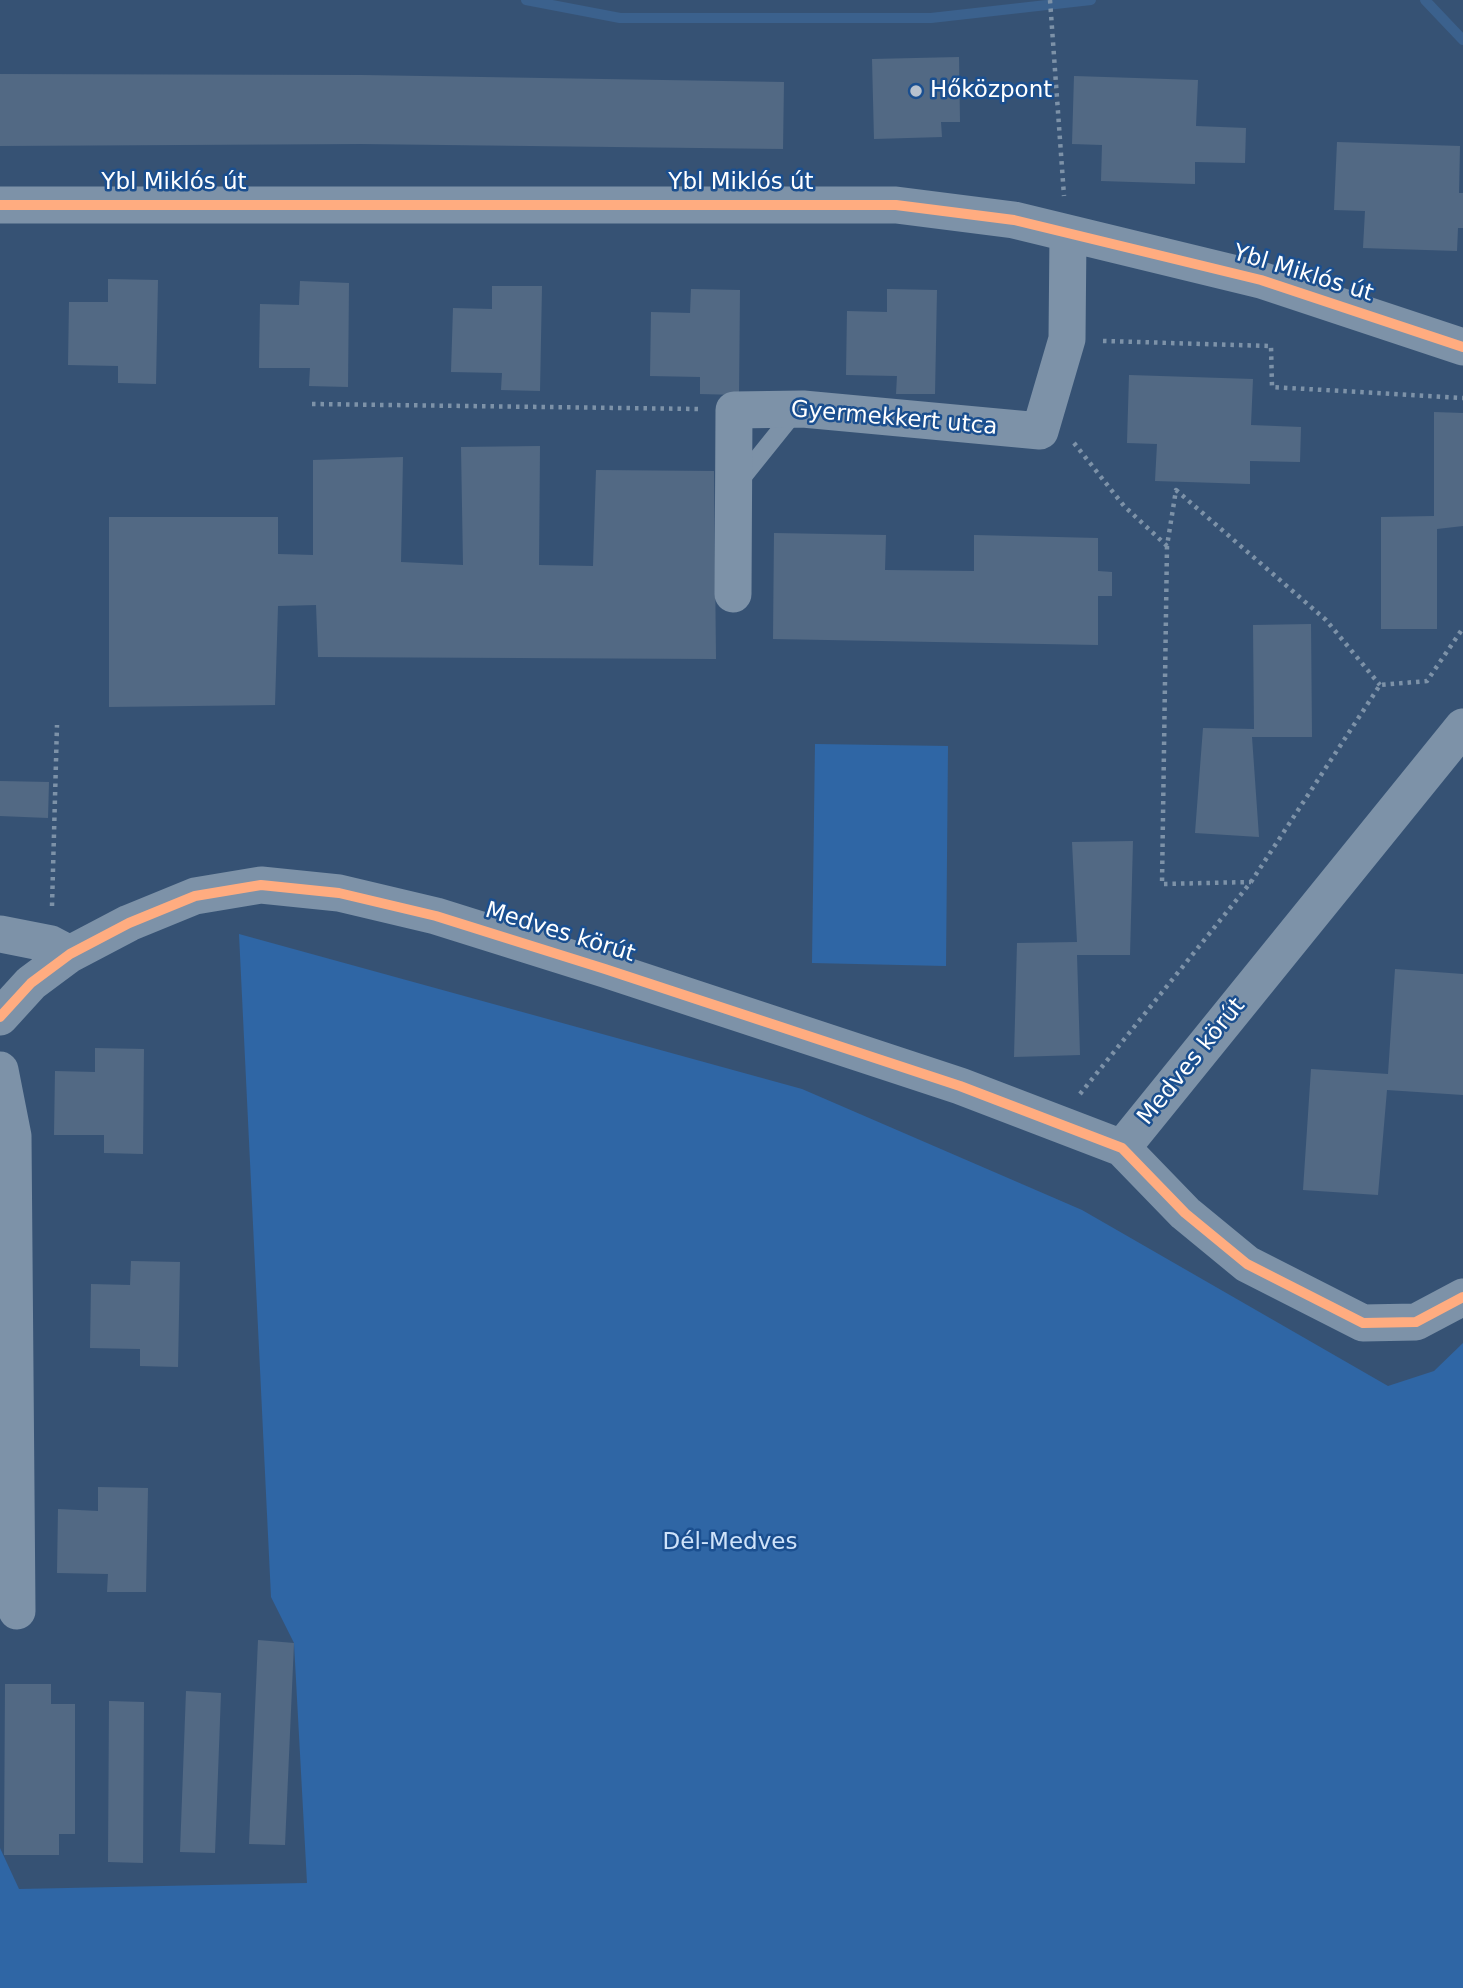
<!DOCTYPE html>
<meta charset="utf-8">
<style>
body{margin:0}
canvas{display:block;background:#365274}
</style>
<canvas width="1463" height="1988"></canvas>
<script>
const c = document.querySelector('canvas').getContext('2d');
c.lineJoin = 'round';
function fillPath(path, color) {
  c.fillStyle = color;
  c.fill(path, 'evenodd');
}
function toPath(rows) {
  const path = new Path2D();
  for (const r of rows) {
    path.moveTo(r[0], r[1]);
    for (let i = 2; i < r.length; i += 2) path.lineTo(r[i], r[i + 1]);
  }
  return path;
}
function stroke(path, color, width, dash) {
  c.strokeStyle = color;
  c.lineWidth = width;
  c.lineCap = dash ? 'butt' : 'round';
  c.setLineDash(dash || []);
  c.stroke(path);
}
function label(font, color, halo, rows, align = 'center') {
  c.font = font + ' "DejaVu Sans",sans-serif';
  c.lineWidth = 5;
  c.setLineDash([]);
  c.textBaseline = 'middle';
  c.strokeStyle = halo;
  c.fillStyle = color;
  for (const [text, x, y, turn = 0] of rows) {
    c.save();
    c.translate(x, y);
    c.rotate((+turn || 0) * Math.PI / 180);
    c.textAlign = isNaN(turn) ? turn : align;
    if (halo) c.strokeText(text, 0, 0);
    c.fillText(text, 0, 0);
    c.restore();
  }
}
const green = toPath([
 [815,744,948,746,946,966,812,963],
 [239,934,802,1089,1082,1210,1388,1386,1434,1371,1463,1343,1463,1988,0,1988,0,1848,19,1889,307,1883,294,1643,271,1597]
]);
const stream = toPath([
 [526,0,620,18,931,18,1091,0],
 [1425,0,1463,40]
]);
const building = toPath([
 [959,57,960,122,941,122,942,137,874,139,872,59],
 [0,74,362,75,784,82,783,149,361,144,0,146],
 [1074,76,1198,80,1196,126,1246,128,1245,163,1195,162,1195,184,1101,181,1102,145,1072,144],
 [1337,142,1460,146,1459,193,1463,193,1463,228,1458,228,1457,251,1363,248,1365,211,1334,210],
 [108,279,158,280,156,384,118,383,118,366,68,365,69,302,108,302],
 [300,281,349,283,348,387,309,386,310,368,259,368,260,304,299,305],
 [492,286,542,286,540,391,501,390,502,373,451,372,453,308,492,309],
 [691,289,740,290,739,395,700,394,700,377,650,376,651,312,690,313],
 [887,289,937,290,935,394,896,394,897,376,846,375,847,311,887,312],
 [1129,375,1253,379,1251,425,1301,427,1300,462,1250,461,1250,484,1155,481,1157,444,1127,443],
 [1434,412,1463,413,1463,526,1437,529,1437,629,1381,629,1381,517,1434,516],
 [540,446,539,565,593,566,596,470,714,471,716,659,318,657,316,605,278,606,275,705,109,707,109,517,278,517,278,554,313,555,313,460,403,457,401,562,463,565,461,447],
 [774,533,886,535,885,570,974,571,974,535,1098,538,1098,571,1112,572,1112,596,1098,596,1098,645,773,639],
 [1311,624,1312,737,1252,737,1259,837,1195,833,1203,728,1254,729,1253,625],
 [0,781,49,782,48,818,0,816],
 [1133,841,1130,955,1077,955,1080,1055,1014,1057,1017,943,1077,942,1072,842],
 [1395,969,1463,974,1463,1095,1387,1090,1378,1195,1303,1190,1311,1069,1388,1074],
 [95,1048,144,1049,143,1154,104,1153,104,1135,54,1135,55,1071,95,1072],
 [131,1261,180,1262,178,1367,140,1366,140,1349,90,1348,91,1284,130,1285],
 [98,1487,148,1488,146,1592,107,1592,108,1574,57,1573,58,1509,98,1511],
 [258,1640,294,1643,285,1845,249,1844],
 [5,1684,51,1684,51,1704,75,1704,75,1834,59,1834,59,1855,4,1855],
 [186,1691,221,1693,215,1853,180,1852],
 [109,1701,144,1702,143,1863,108,1862]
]);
const path = toPath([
 [1050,0,1064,196],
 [1103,341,1271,346,1272,387,1463,398],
 [312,404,699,409],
 [1074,443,1124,506,1167,546,1176,490,1326,620,1380,685],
 [1167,546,1162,884,1251,882],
 [52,906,57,725],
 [1080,1094,1251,882,1380,685,1427,681,1463,628]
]);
const lane = toPath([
 [733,479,745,474,790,418,798,413]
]);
const street = toPath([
 [0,205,896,205,1014,220,1261,280,1463,347],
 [733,594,734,410,803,409,1040,431,1067,339,1068,235],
 [0,934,51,944,70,954],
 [0,1017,31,983,70,954,129,923,195,896,261,885,339,893,436,916,605,969,960,1086,1122,1148,1185,1213,1247,1264,1363,1323,1416,1322,1463,1297],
 [0,1070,13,1136,17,1611],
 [1122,1148,1463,727]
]);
const cycleway = toPath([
 [0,205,896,205,1014,220,1261,280,1463,347],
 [0,1017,31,983,70,954,129,923,195,896,261,885,339,893,436,916,605,969,960,1086,1122,1148,1185,1213,1247,1264,1363,1323,1416,1322,1463,1297]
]);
const markers = [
 [916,91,7,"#b9c2ce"]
];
const poiNames = [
 ["Hőközpont",930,91]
];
const streetNames = [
 ["Ybl Miklós út",174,183],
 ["Ybl Miklós út",741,183],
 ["Ybl Miklós út",1303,274,17],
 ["Gyermekkert utca",894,419,5],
 ["Medves körút",560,933,17],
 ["Medves körút",1192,1062,-51]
];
const parkNames = [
 ["Dél-Medves",730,1543]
];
fillPath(green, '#2f66a5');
stroke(stream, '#3b618d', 10);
fillPath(building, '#526984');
stroke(path, '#7d92a8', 4.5, [3.5, 5]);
stroke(lane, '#7d92a8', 18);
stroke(street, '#7d92a8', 37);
stroke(cycleway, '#ffac80', 10);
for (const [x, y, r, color] of markers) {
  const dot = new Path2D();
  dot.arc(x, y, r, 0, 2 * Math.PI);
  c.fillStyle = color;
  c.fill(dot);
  stroke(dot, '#1b4f8f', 2.5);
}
label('23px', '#fff', '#1b4f8f', poiNames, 'left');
label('23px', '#fff', '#1b4f8f', streetNames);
label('23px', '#cfe3fa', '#1b4f8f', parkNames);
</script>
